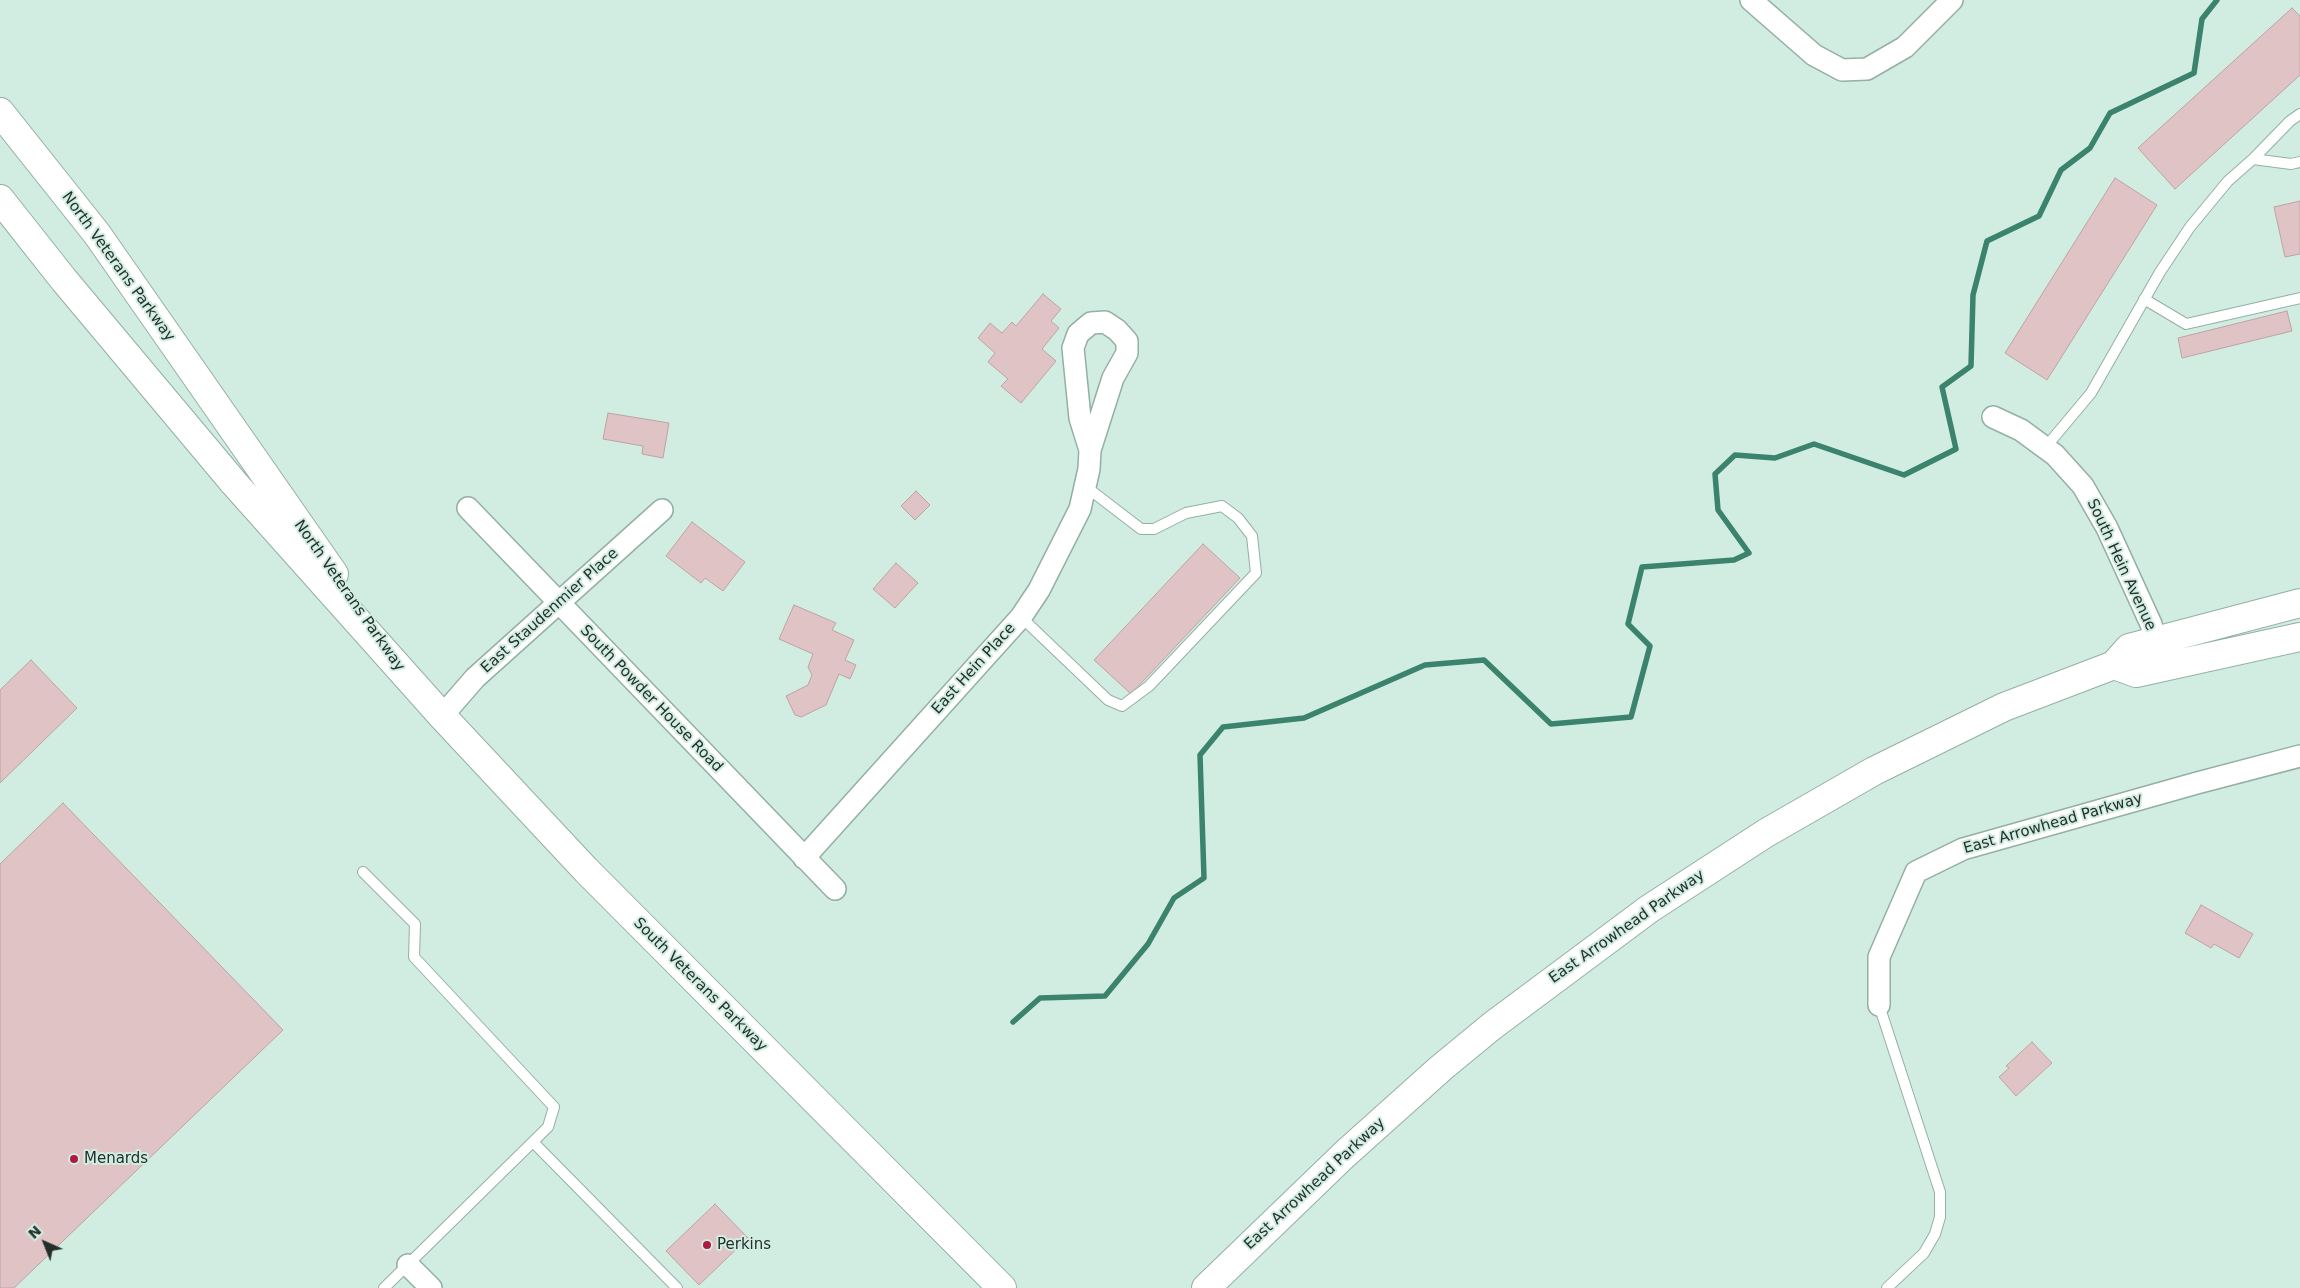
<!DOCTYPE html>
<style>
body{margin:0}
#map{position:relative;width:2300px;height:1288px;overflow:hidden;background:#d1ede2;font-family:"DejaVu Sans",sans-serif}
canvas{display:block}
.north{position:absolute;left:20px;top:1218px;width:50px;height:50px;-webkit-text-stroke:4px #d1ede2;paint-order:stroke;rotate:316deg;font-size:14px;font-weight:700;line-height:20px;text-align:center;color:#242f2b}
.north::after{content:'';display:block;margin:auto;width:18px;height:22px;background:#242f2b;clip-path:polygon(50% 0,100% 100%,50% 72%,0 100%)}
</style>
<div id="map">
<canvas width="2300" height="1288"></canvas>
<div class="north">N</div>
</div>
<script>
const c = document.querySelector('canvas').getContext('2d');
c.lineJoin = 'round';
function toPath(rows) {
  const path = new Path2D();
  for (const r of rows) {
    path.moveTo(r[0], r[1]);
    for (let i = 2; i < r.length; i += 2) path.lineTo(r[i], r[i + 1]);
  }
  return path;
}
function stroke(path, color, width, dash) {
  c.strokeStyle = color;
  c.lineWidth = width;
  c.lineCap = dash ? 'butt' : 'round';
  c.setLineDash(dash || []);
  c.stroke(path);
}
function fillPath(path, color) {
  c.fillStyle = color;
  c.fill(path, 'evenodd');
}
function label(font, color, halo, rows, align = 'center') {
  c.font = font + ' "DejaVu Sans",sans-serif';
  c.lineWidth = 4;
  c.setLineDash([]);
  c.textBaseline = 'middle';
  c.strokeStyle = halo;
  c.fillStyle = color;
  for (const [text, x, y, turn = 0] of rows) {
    c.save();
    c.translate(x, y);
    c.rotate((+turn || 0) * Math.PI / 180);
    c.textAlign = isNaN(turn) ? turn : align;
    if (halo) c.strokeText(text, 0, 0);
    c.fillText(text, 0, 0);
    c.restore();
  }
}
const stream = toPath([
 [1013,1022,1040,998,1105,996,1148,944,1174,898,1204,878,1200,755,1223,727,1304,718,1425,665,1484,660,1551,724,1631,717,1650,646,1628,624,1642,567,1734,560,1749,553,1718,510,1715,474,1735,455,1775,458,1814,444,1904,475,1956,449,1942,387,1971,366,1973,295,1987,241,2039,216,2061,170,2090,148,2110,113,2194,73,2202,19,2217,0]
]);
const building = toPath([
 [2292,8,2300,16,2300,75,2175,189,2138,148,2292,8],
 [2115,178,2157,205,2047,380,2005,353,2115,178],
 [2300,201,2300,254,2285,257,2274,207,2300,201],
 [1043,294,1061,309,1051,321,1059,328,1042,349,1056,361,1021,403,1001,386,1008,379,988,362,995,353,978,338,990,323,1002,333,1012,322,1016,326,1043,294],
 [2287,311,2292,331,2182,358,2178,338,2287,311],
 [608,413,669,423,663,458,642,454,643,446,603,439,608,413],
 [916,491,930,505,915,520,901,506,916,491],
 [692,522,745,562,723,591,705,578,701,583,666,556,692,522],
 [1203,544,1240,578,1131,694,1094,660,1203,544],
 [896,563,918,583,895,608,873,589,896,563],
 [794,605,836,623,832,630,854,640,845,660,856,665,850,679,839,674,826,705,801,717,795,715,786,696,808,685,812,675,808,667,813,654,779,639,794,605],
 [31,660,77,708,0,783,0,690,31,660],
 [63,803,283,1030,14,1288,0,1288,0,864,63,803],
 [2201,905,2253,934,2239,958,2214,944,2211,948,2185,933,2201,905],
 [2032,1042,2052,1063,2016,1096,1999,1077,2009,1068,2006,1066,2032,1042],
 [715,1204,748,1238,699,1285,666,1251,715,1204]
]);
const service = toPath([
 [2253,159,2291,164,2300,162],
 [2144,299,2186,324,2300,298],
 [2045,448,2091,393,2160,272,2190,227,2228,181,2253,159,2290,121,2300,114],
 [1021,617,1108,700,1122,706,1149,686,1256,573,1252,536,1238,518,1222,506,1186,513,1154,529,1141,529,1085,486],
 [363,872,415,924,414,957,554,1107,548,1127,384,1288],
 [1879,1005,1940,1192,1940,1217,1935,1234,1924,1253,1887,1288],
 [533,1142,677,1288]
]);
const minor = toPath([
 [1751,0,1814,55,1842,70,1867,69,1905,47,1952,0],
 [1993,417,2021,430,2055,455,2083,486,2107,528,2151,624,2160,656],
 [468,508,835,889],
 [442,716,475,678,662,510],
 [804,858,1021,617,1039,590,1080,509,1089,469,1090,450,1113,378,1127,353,1127,341,1117,330,1105,322,1091,323,1078,334,1073,348,1080,418,1090,450],
 [1879,1005,1879,957,1916,872,1963,849,2197,783,2300,756],
 [408,1265,431,1288]
]);
const primary = toPath([
 [2114,665,2136,673,2300,637],
 [1206,1288,1345,1154,1441,1068,1492,1026,1649,909,1766,833,1874,771,2004,707,2114,665,2129,648,2300,603]
]);
const trunk = toPath([
 [0,112,97,234,334,574],
 [0,199,64,280,234,483,442,716,586,870,1002,1288]
]);
const markers = [
 [74,1159,5,"#ae1a43"],
 [707,1245,5,"#ae1a43"]
];
const streetNames = [
 ["North Veterans Parkway",118,267,54],
 ["South Hein Avenue",2121,565,65],
 ["North Veterans Parkway",349,596,55],
 ["East Staudenmier Place",550,611,-42],
 ["East Hein Place",974,669,-48],
 ["South Powder House Road",651,699,46],
 ["East Arrowhead Parkway",2053,824,-16],
 ["East Arrowhead Parkway",1627,927,-35],
 ["South Veterans Parkway",700,985,45],
 ["East Arrowhead Parkway",1315,1184,-43]
];
const poiNames = [
 ["Menards",84,1159],
 ["Perkins",717,1245]
];
stroke(stream, '#3c836e', 5.5);
fillPath(building, '#e0c3c5');
stroke(building, '#bea2a5', 1);
stroke(service, '#94afa5', 12);
stroke(minor, '#94afa5', 24);
stroke(primary, '#94afa5', 30);
stroke(trunk, '#94afa5', 30);
stroke(service, '#fff', 10);
stroke(minor, '#fff', 21);
stroke(primary, '#fff', 28);
stroke(trunk, '#fff', 28);
for (const [x, y, r, color] of markers) {
  const dot = new Path2D();
  dot.arc(x, y, r, 0, 2 * Math.PI);
  c.fillStyle = color;
  c.fill(dot);
  stroke(dot, '#d1ede2', 2);
}
label('15px', '#242f2b', '#d1ede2', streetNames);
label('15px', '#242f2b', '#d1ede2', poiNames, 'left');
</script>
